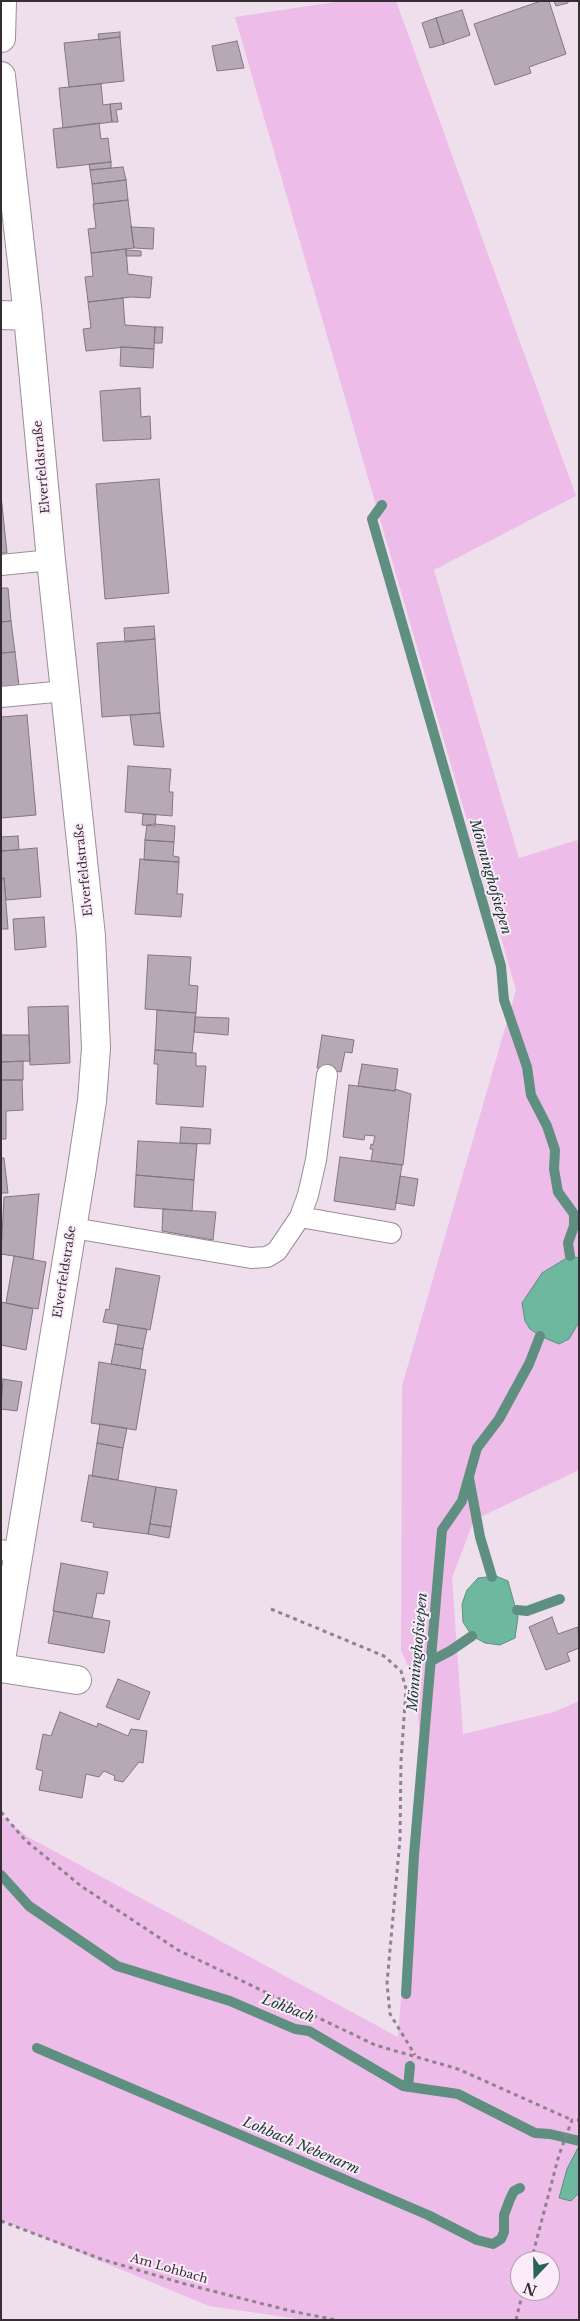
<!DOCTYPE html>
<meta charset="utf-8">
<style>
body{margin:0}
#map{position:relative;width:580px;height:2321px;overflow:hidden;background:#efdfed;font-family:"Libre Baskerville",serif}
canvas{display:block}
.frame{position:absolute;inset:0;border:2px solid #352f34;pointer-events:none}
.north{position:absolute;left:510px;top:2251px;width:50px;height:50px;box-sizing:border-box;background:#fcecfa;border:1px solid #aca0ab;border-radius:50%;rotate:201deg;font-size:14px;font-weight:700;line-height:20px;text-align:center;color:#352f34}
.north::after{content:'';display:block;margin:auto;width:18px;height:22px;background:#266653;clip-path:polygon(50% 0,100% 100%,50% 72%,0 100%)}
</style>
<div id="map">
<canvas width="580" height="2321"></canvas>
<div class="frame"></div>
<div class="north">N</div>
</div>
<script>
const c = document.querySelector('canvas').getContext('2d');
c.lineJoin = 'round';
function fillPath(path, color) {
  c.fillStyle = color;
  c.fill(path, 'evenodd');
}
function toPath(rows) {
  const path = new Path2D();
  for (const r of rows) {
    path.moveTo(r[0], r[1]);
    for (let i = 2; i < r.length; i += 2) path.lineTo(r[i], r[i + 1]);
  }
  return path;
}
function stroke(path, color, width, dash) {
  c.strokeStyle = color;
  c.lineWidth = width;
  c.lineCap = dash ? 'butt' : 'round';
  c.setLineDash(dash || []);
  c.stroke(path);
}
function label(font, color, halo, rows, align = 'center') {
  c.font = font + ' "Libre Baskerville",serif';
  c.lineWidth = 4;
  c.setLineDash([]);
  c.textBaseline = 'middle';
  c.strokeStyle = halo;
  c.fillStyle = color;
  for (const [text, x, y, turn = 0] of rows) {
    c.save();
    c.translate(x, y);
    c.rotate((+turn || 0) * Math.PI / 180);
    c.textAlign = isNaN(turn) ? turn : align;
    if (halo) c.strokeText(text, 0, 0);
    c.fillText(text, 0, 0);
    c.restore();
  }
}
const green = toPath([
 [342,1,396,1,576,496,434,570,519,858,577,840,579,846,579,1470,474,1520,452,1578,463,1734,554,1712,579,1701,579,2320,305,2320,209,2306,1,2220,1,1816,28,1837,398,2037,421,1744,414,1679,401,1651,402,1386,516,990,235,17],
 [520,2261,550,2261,550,2291,520,2291]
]);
const water = toPath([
 [570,1256,579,1258,579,1322,569,1339,559,1344,540,1336,530,1329,525,1321,522,1303,542,1273,570,1256],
 [496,1576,508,1581,518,1617,515,1638,500,1645,485,1643,472,1636,463,1622,462,1604,467,1590,478,1578,496,1576],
 [579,2146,579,2193,571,2201,559,2198,567,2169,579,2146]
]);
const stream = toPath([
 [382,505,372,519,501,966,504,1000,527,1067,531,1095,547,1126,555,1150,554,1169,558,1192,574,1214,574,1226,568,1243,570,1256],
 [469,1478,480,1537,492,1577],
 [517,1610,527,1611,560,1599],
 [431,1661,450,1651,472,1636],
 [1,1875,29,1906,117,1966,230,2001,295,2029,309,2031,403,2086,458,2094,535,2133,550,2134,579,2141],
 [406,1994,414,1855,442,1530,462,1501,477,1448,499,1419,529,1364,540,1336],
 [37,2048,428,2215,477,2240,493,2244,501,2239,504,2232,504,2215,510,2199,514,2191,520,2188],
 [408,2087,410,2066]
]);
const building = toPath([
 [541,1,549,1,566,54,529,67,531,73,495,85,474,24,541,1],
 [554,1,568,1,568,3,556,6,554,1],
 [462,10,470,35,444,44,436,18,462,10],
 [436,18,444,44,430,48,422,23,436,18],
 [120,32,120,37,99,40,98,34,120,32],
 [120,37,124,81,69,87,64,43,120,37],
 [237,41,244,68,217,71,212,46,237,41],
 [101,84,103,105,110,104,112,122,63,128,59,88,101,84],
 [121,103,122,109,116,110,118,122,112,122,110,104,121,103],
 [99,123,101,139,108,138,111,162,57,168,53,129,99,123],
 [111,162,111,168,90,170,89,164,111,162],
 [123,167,126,180,92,184,90,170,123,167],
 [126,180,128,200,94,204,92,184,126,180],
 [128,200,134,248,91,253,88,229,96,228,93,204,128,200],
 [131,227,154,228,153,249,134,248,131,227],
 [126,249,128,274,152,277,150,298,131,297,88,302,85,277,93,276,91,253,126,249],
 [126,250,141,251,141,256,126,256,126,250],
 [123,298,125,325,155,327,154,349,126,347,86,351,83,329,91,328,88,302,123,298],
 [155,327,163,327,162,343,154,343,155,327],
 [121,347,154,349,153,368,120,366,121,347],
 [140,388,141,417,150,416,151,439,103,441,100,391,140,388],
 [159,479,169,593,105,599,96,484,159,479],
 [1,495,7,553,1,553,1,495],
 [1,588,8,588,11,621,1,622,1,588],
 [11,621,15,652,1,653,1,622,11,621],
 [154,626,155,639,125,642,124,628,154,626],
 [155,639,160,713,102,717,97,643,155,639],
 [15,652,19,686,1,688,1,653,15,652],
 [160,713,164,747,134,745,130,715,160,713],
 [27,715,36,815,1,818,1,717,27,715],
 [128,766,171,769,169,792,173,792,172,816,125,812,128,766],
 [143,814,156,815,155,826,142,825,143,814],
 [155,824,175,826,174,842,145,840,147,825,155,824],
 [18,836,19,850,1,851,1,837,18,836],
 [145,840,174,842,173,856,179,857,179,862,144,860,145,840],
 [37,848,41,897,6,900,4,878,1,879,1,851,37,848],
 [140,859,179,862,177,894,183,894,181,917,135,914,140,859],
 [4,878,8,929,1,929,1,879,4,878],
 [44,917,46,947,15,950,13,919,44,917],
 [148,955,191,957,189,985,198,986,196,1013,145,1009,148,955],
 [68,1006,70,1063,30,1065,28,1007,68,1006],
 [157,1010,196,1013,192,1053,155,1050,157,1010],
 [195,1017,229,1018,228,1035,194,1032,195,1017],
 [1,1035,29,1035,30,1061,1,1062,1,1035],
 [322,1035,354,1040,352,1053,345,1052,341,1072,317,1068,322,1035],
 [155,1050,196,1053,196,1066,206,1066,203,1107,156,1104,158,1064,154,1064,155,1050],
 [23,1061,23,1080,1,1080,1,1062,23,1061],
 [362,1064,398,1069,395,1091,358,1086,362,1064],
 [1,1080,22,1080,23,1110,6,1111,6,1139,1,1139,1,1080],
 [349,1085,395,1091,395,1089,411,1094,403,1165,371,1161,373,1149,370,1149,371,1144,373,1145,375,1136,365,1135,364,1140,343,1137,349,1085],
 [181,1127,211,1129,210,1144,180,1143,181,1127],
 [138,1141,197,1144,194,1180,136,1175,138,1141],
 [340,1157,402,1165,395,1210,334,1201,340,1157],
 [1,1158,4,1158,8,1193,1,1193,1,1158],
 [136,1175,194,1180,192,1211,134,1207,136,1175],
 [400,1176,418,1179,414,1206,396,1203,400,1176],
 [39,1194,33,1259,1,1254,4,1197,39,1194],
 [163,1209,216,1212,213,1240,162,1231,163,1209],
 [14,1256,46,1262,38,1309,6,1303,14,1256],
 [116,1268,160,1276,150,1330,103,1322,106,1309,109,1310,116,1268],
 [1,1302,33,1309,26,1350,1,1345,1,1302],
 [118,1325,147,1329,143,1349,115,1344,118,1325],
 [115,1344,143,1349,140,1369,111,1364,115,1344],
 [99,1362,146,1370,136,1430,91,1423,99,1362],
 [3,1379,22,1382,17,1411,1,1409,3,1379],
 [100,1424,127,1428,123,1448,97,1443,100,1424],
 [97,1443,123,1448,118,1480,92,1476,97,1443],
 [89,1475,156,1487,148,1534,93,1527,94,1523,81,1521,89,1475],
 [156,1487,177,1490,171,1527,150,1524,156,1487],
 [150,1524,171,1527,169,1538,148,1534,150,1524],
 [61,1563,108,1572,104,1594,97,1593,92,1618,53,1611,61,1563],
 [54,1611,110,1621,104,1653,48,1643,54,1611],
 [552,1617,558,1634,578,1627,579,1648,567,1653,570,1661,546,1670,529,1627,552,1617],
 [118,1679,150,1692,139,1720,106,1707,118,1679],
 [60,1712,97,1727,98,1723,128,1736,131,1729,147,1731,143,1763,139,1762,123,1782,114,1780,115,1776,104,1771,99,1777,86,1774,82,1798,39,1790,43,1771,36,1769,43,1734,51,1736,60,1712]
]);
const path = toPath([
 [271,1609,384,1656,401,1671,406,1689,401,1761,400,1839,387,1983,390,2014,415,2055],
 [1,1812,25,1840,81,1886,178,1950,375,2045,458,2069,572,2120],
 [1,2221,101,2259,185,2284,291,2311,336,2320],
 [531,2261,559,2155,572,2120,579,2120],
 [516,2320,523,2291]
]);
const service = toPath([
 [1,565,51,560],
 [1,697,65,691],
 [300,1217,391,1233],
 [73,1228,251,1258,267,1257,277,1251,300,1217,308,1195,316,1160,327,1075],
 [1,1550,19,1553]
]);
const minor = toPath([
 [1,38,2,1],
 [1,76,28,316,51,560,91,936,96,1048,92,1101,81,1174,1,1660],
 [1,315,28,316],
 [1,1668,77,1680]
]);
const streetNames = [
 ["Elverfeldstraße",42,467,-95],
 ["Elverfeldstraße",84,870,-96],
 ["Elverfeldstraße",65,1272,-81],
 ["Am Lohbach",169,2269,16]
];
const waterNames = [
 ["Mönninghofsiepen",490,877,74],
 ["Mönninghofsiepen",418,1652,-85],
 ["Lohbach",288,2009,21],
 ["Lohbach Nebenarm",301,2146,23]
];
fillPath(green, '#edbce8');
fillPath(water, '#6fb8a0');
stroke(water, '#5e8f80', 1);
stroke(stream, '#5e8f80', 10);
fillPath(building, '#b7a8b5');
stroke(building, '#837582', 1);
stroke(service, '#9b8d9a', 22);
stroke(minor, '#9b8d9a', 30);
stroke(path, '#8e838c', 3, [4, 4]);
stroke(service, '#fff', 20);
stroke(minor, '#fff', 28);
label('12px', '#352f34', '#fcecfa', streetNames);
label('italic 14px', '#173a2f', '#fcecfa', waterNames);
</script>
